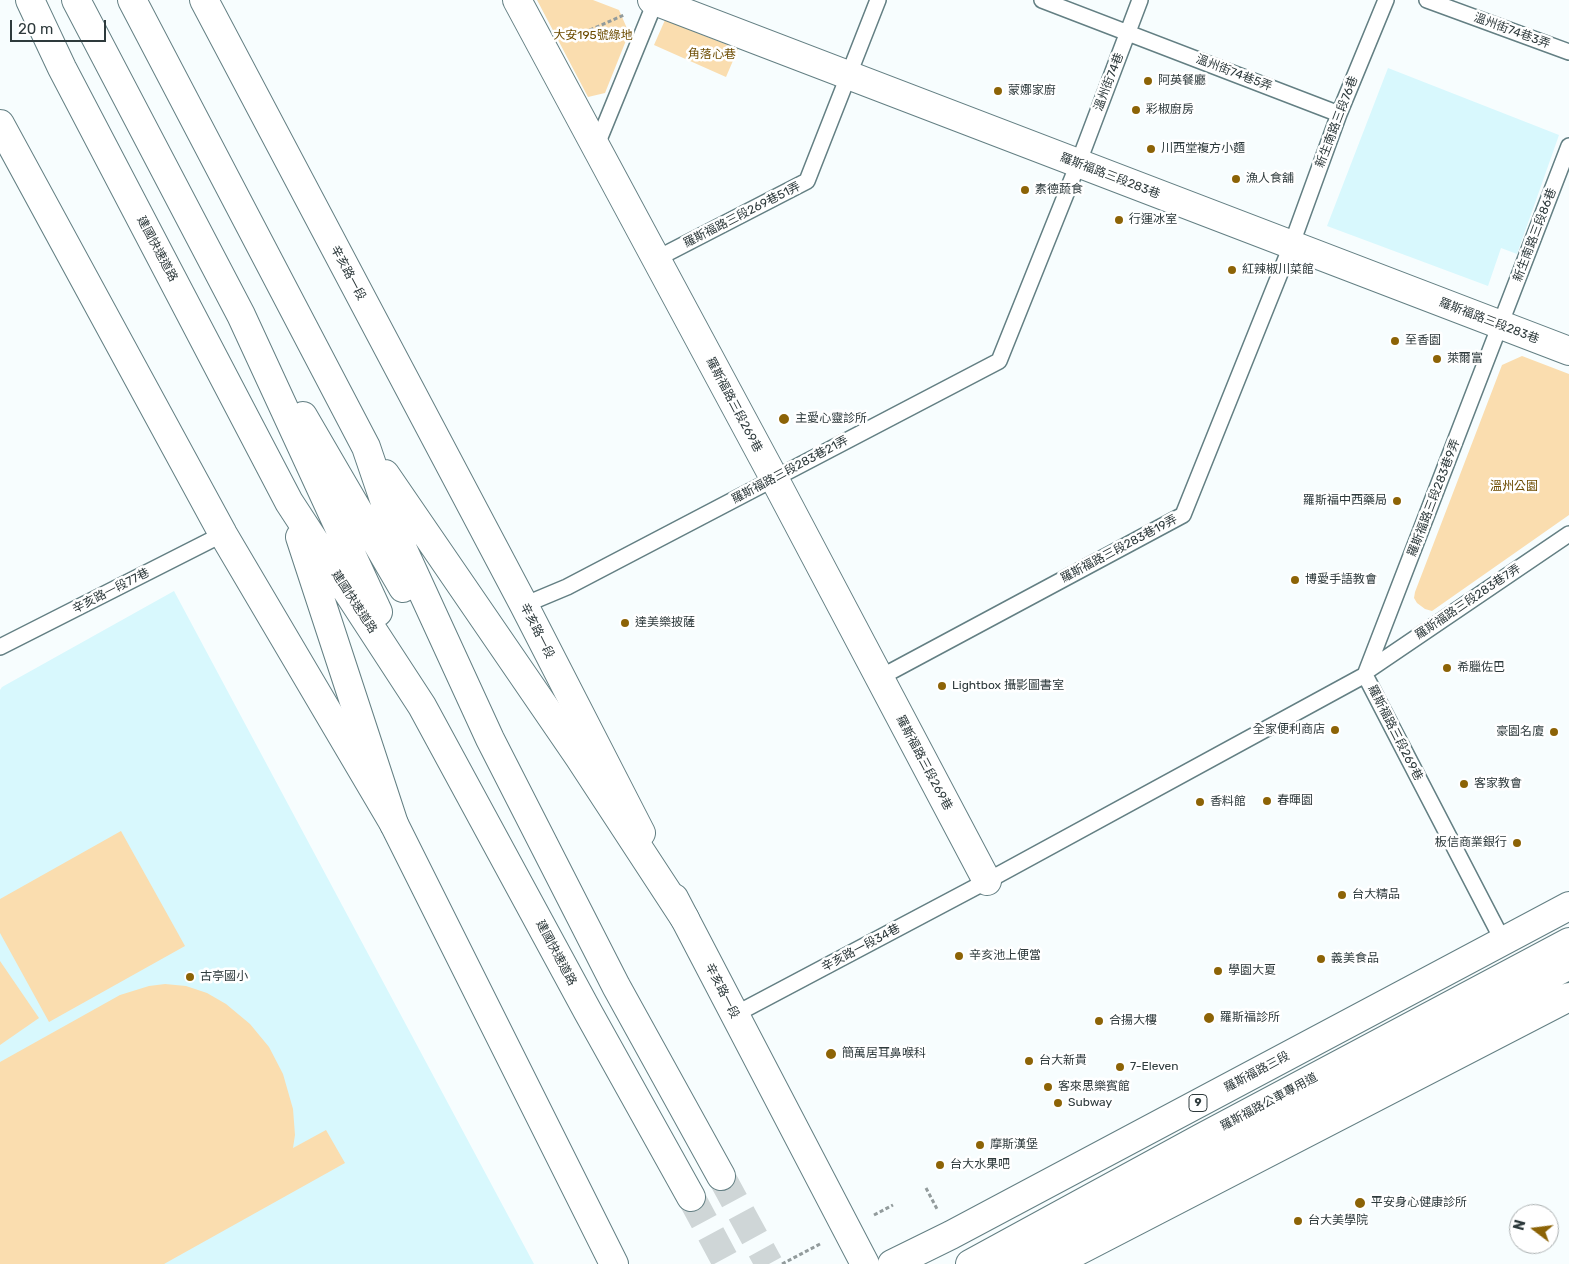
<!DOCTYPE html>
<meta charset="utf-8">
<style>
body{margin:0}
#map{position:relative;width:1569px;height:1264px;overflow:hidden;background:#f7fdfe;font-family:Rubik,sans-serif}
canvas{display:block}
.north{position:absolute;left:1509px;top:1204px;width:50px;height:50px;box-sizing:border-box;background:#fff;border:1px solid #abb0b1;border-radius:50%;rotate:285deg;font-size:14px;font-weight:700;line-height:20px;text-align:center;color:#2e3a3c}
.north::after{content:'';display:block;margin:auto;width:18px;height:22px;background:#8c6306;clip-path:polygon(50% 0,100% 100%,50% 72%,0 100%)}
.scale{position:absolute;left:10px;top:20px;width:96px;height:22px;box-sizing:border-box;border:2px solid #2e3a3c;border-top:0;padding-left:6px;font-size:15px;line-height:18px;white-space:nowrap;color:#2e3a3c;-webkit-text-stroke:4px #fff;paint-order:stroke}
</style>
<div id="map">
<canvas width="1569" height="1264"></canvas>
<div class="north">N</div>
<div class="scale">20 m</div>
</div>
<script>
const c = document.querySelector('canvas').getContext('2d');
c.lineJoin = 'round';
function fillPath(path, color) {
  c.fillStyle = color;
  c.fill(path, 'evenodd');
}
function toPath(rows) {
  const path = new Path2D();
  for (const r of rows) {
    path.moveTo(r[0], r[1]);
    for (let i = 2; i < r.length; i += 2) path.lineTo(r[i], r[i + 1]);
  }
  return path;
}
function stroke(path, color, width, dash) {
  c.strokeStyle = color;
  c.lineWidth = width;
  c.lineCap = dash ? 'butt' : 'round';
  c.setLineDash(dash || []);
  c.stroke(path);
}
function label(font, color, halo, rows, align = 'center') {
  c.font = font + ' Rubik,"Noto Sans TC",sans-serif';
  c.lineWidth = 5;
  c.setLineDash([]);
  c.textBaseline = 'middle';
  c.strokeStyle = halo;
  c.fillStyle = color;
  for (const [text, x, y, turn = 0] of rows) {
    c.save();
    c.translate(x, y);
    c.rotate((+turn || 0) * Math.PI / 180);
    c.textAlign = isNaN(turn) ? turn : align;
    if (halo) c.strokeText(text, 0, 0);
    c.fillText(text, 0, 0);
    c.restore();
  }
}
const built = toPath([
 [1388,68,1559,135,1517,254,1501,248,1488,286,1327,226],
 [174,591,534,1264,0,1264,0,690,2,687]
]);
const green = toPath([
 [537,0,593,0,619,10,629,33,605,93,588,97],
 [665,20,738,49,726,77,654,45],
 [1522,356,1569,374,1569,515,1432,611,1425,609,1417,603,1414,598,1415,592,1502,365],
 [121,831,185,946,49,1022,0,933,0,899],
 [0,961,39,1018,0,1045],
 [165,984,186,986,207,993,226,1004,250,1024,269,1047,283,1074,293,1109,295,1135,293,1148,326,1130,345,1163,164,1264,0,1264,0,1062,120,995,149,986]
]);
const trunkTunnel = toPath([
 [721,1176,769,1264],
 [691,1197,727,1264]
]);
const path = toPath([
 [572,38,624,15],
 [926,1188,937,1209],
 [874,1215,893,1205],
 [782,1264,820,1244]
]);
const service = toPath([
 [1042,0,1339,114],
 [1427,0,1569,52],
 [596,147,656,0],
 [656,259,807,181,878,0],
 [524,605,567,587,999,361,1078,164,1140,0],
 [0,647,223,534],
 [1367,671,1569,534],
 [1365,675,1569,146],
 [1365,675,1503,941],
 [879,678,1183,515,1291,246,1339,114,1386,0],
 [734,1015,987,881,1365,675]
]);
const minor = toPath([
 [517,0,774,478,987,881],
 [652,0,1569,351]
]);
const secondary = toPath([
 [204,0,524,605,641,833],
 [0,124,223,534,394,824,614,1264],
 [674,898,865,1264]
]);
const primary = toPath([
 [892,1264,951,1235,1569,906],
 [970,1264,1201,1138,1569,942],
 [1011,1264,1569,965],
 [1053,1264,1569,997]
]);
const trunk = toPath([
 [30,0,62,68,289,502,422,706,588,1012,691,1197],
 [76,0,241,315,378,612],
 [132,0,366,447,395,532,490,739,616,986,721,1176],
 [303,416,403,588],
 [385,474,579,757,685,919],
 [300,537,394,824]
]);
const markers = [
 [1148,81,5,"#8c6306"],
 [998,91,5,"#8c6306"],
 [1136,110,5,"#8c6306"],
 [1151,149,5,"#8c6306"],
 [1236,179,5,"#8c6306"],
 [1025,190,5,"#8c6306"],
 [1119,220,5,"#8c6306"],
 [1232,270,5,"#8c6306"],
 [1395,341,5,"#8c6306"],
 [1437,359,5,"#8c6306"],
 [784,419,6,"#8c6306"],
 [1397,501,5,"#8c6306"],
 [1295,580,5,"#8c6306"],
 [625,623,5,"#8c6306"],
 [1447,668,5,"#8c6306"],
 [942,686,5,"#8c6306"],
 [1335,730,5,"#8c6306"],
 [1554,732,5,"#8c6306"],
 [1464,784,5,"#8c6306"],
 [1267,801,5,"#8c6306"],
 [1200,802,5,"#8c6306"],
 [1517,843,5,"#8c6306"],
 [1342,895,5,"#8c6306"],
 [959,956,5,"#8c6306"],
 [1321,959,5,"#8c6306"],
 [1218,971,5,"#8c6306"],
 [190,977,5,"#8c6306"],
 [1209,1018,6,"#8c6306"],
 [1099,1021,5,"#8c6306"],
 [831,1054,6,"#8c6306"],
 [1029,1061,5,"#8c6306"],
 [1120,1067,5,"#8c6306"],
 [1048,1087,5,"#8c6306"],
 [1058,1103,5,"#8c6306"],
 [980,1145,5,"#8c6306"],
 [940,1165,5,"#8c6306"],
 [1360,1203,6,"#8c6306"],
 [1298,1221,5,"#8c6306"]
];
const shields = [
 [1198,1103,18]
];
const shieldNames = [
 ["9",1198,1103]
];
const streetNames = [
 ["溫州街74巷3弄",1512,31,20],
 ["溫州街74巷5弄",1234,73,21],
 ["溫州街74巷",1109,82,-69],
 ["新生南路三段76巷",1337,122,-69],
 ["羅斯福路三段283巷",1110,176,21],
 ["羅斯福路三段269巷51弄",742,215,-27],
 ["新生南路三段86巷",1535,235,-69],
 ["建國快速道路",157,249,62],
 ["辛亥路一段",348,273,62],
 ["羅斯福路三段283巷",1489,321,21],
 ["羅斯福路三段269巷",734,405,62],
 ["羅斯福路三段283巷21弄",790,470,-28],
 ["羅斯福路三段283巷9弄",1434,498,-69],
 ["羅斯福路三段283巷19弄",1119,549,-28],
 ["辛亥路一段77巷",111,591,-27],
 ["建國快速道路",354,602,57],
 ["羅斯福路三段283巷7弄",1468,602,-34],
 ["辛亥路一段",537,631,63],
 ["羅斯福路三段269巷",1395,733,63],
 ["羅斯福路三段269巷",924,763,62],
 ["辛亥路一段34巷",861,948,-28],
 ["建國快速道路",556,953,62],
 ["辛亥路一段",722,991,63],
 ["羅斯福路三段",1257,1072,-28],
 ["羅斯福路公車專用道",1269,1102,-28]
];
const parkNames = [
 ["大安195號綠地",593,36],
 ["角落心巷",712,55],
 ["溫州公園",1514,487]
];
const poiNames = [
 ["阿英餐廳",1158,81],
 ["蒙娜家廚",1008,91],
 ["彩椒廚房",1146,110],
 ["川西堂複方小麵",1161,149],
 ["漁人食舖",1246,179],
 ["素德蔬食",1035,190],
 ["行運冰室",1129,220],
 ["紅辣椒川菜館",1242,270],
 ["至香園",1405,341],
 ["萊爾富",1447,359],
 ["主愛心靈診所",795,419],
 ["羅斯福中西藥局",1387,501,"right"],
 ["博愛手語教會",1305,580],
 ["達美樂披薩",635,623],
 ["希臘佐巴",1457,668],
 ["Lightbox 攝影圖書室",952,686],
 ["全家便利商店",1325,730,"right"],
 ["豪園名廈",1544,732,"right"],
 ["客家教會",1474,784],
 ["春暉園",1277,801],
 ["香料館",1210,802],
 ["板信商業銀行",1507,843,"right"],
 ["台大精品",1352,895],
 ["辛亥池上便當",969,956],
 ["義美食品",1331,959],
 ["學園大夏",1228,971],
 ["古亭國小",200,977],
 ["羅斯福診所",1220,1018],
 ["合揚大樓",1109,1021],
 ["簡萬居耳鼻喉科",842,1054],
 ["台大新貴",1039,1061],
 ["7-Eleven",1130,1067],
 ["客來思樂賓館",1058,1087],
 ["Subway",1068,1103],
 ["摩斯漢堡",990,1145],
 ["台大水果吧",950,1165],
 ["平安身心健康診所",1371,1203],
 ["台大美學院",1308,1221]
];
fillPath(built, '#d8f8fd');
fillPath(green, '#faddaf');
stroke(trunkTunnel, '#cfd6d7', 28, [28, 14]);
stroke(service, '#637f83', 18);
stroke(minor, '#637f83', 30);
stroke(secondary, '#637f83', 30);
stroke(primary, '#637f83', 30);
stroke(trunk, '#637f83', 30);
stroke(path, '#929b9c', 3, [4, 2.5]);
stroke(service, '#fff', 15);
stroke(minor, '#fff', 28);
stroke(secondary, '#fff', 28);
stroke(primary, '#fff', 28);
stroke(trunk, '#fff', 28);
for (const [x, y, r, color] of markers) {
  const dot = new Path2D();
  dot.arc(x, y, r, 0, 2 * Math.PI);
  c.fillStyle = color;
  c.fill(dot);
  stroke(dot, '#fff', 2);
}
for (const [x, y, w] of shields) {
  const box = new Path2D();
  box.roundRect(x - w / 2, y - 8.5, w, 17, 4);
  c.fillStyle = '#fff';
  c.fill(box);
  stroke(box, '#2e3a3c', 1);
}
label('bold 11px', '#2e3a3c', null, shieldNames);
label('12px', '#2e3a3c', '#fff', streetNames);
label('12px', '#6c4b00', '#fff', parkNames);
label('12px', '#2e3a3c', '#fff', poiNames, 'left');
</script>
